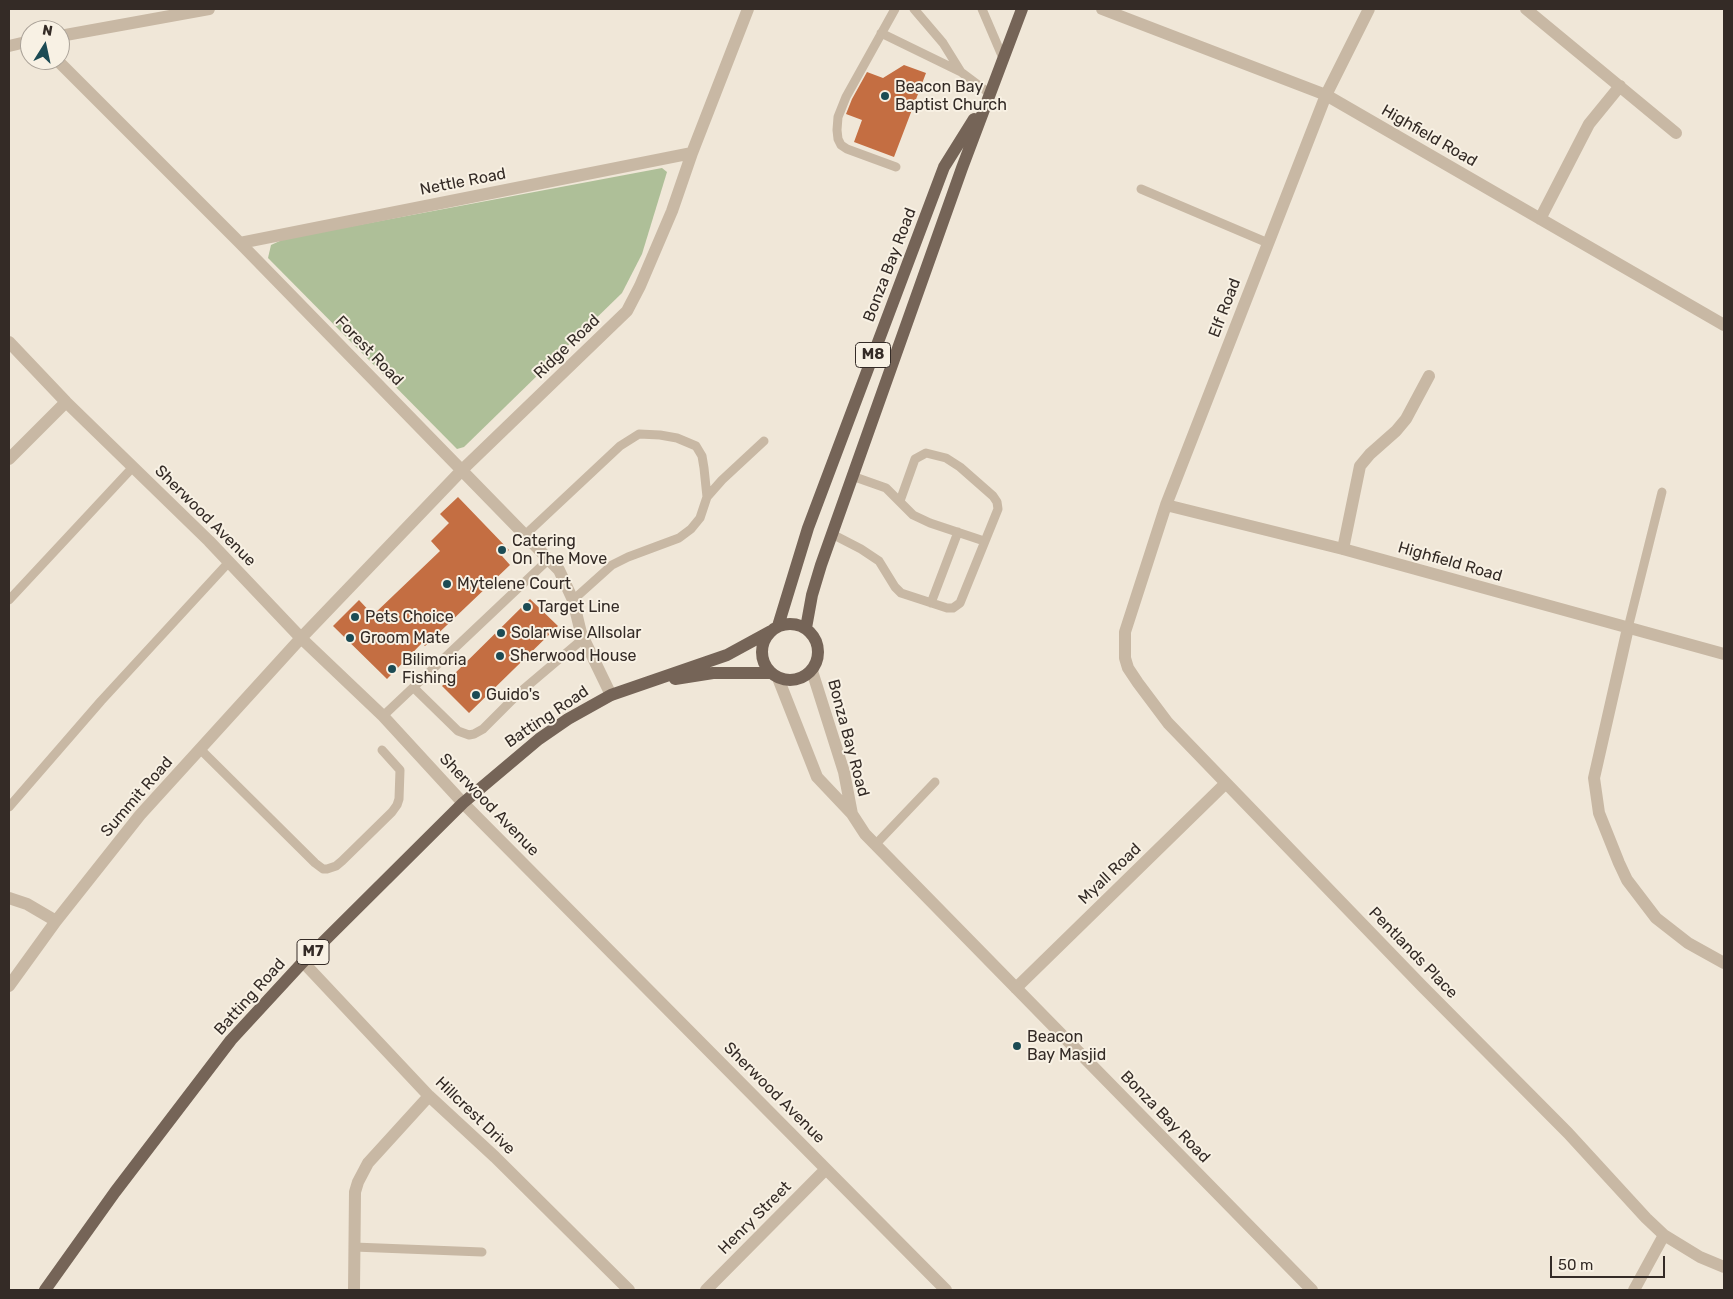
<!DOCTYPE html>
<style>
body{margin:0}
#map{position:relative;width:1733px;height:1299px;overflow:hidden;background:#f0e7d8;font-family:Rubik,sans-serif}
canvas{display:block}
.frame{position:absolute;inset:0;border:10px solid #342b26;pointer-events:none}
.north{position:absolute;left:20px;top:20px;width:50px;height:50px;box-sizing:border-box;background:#f8f1e4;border:1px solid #aaa298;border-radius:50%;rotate:10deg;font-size:14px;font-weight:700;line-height:20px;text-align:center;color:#342b26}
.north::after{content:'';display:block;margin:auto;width:18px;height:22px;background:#1c4b54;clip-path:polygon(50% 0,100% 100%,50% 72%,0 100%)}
.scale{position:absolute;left:1550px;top:1256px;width:115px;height:22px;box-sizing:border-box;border:2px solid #342b26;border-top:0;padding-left:6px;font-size:15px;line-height:18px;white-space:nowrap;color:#342b26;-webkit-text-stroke:4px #f8f1e4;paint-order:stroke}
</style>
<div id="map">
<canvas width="1733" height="1299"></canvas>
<div class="frame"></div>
<div class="north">N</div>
<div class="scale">50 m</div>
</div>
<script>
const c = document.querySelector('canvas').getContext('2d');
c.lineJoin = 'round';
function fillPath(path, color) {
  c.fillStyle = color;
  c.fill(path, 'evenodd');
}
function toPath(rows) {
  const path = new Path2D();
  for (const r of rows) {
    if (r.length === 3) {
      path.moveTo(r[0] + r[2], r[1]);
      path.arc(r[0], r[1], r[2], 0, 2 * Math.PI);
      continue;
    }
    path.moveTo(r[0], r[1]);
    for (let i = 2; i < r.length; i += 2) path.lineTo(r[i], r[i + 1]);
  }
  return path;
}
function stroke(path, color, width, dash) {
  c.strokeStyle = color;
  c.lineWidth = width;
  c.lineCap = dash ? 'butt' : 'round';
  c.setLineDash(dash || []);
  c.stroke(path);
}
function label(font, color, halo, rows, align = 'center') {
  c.font = font + ' Rubik,sans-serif';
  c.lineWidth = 4;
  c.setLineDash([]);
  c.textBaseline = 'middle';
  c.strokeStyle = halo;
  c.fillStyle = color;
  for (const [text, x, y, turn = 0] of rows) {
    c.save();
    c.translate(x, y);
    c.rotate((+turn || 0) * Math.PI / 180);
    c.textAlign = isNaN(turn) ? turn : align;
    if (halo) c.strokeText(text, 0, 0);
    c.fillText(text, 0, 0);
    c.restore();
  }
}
const green = toPath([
 [662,168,667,172,642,254,622,293,464,447,457,449,268,258,271,245,284,239]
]);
const building = toPath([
 [904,65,926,73,894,157,854,142,862,120,846,114,852,99,867,72,883,78],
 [458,497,509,550,502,556,510,565,425,646,422,643,387,679,333,626,359,600,373,615,440,551,431,541,449,523,440,514],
 [530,599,558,626,469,713,442,686]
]);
const service = toPath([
 [895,9,846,97,838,117,837,130,838,139,841,145,847,149,896,167],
 [914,9,943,43,961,72,989,93],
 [982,9,1003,58],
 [881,33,961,72],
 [1141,189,1268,243],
 [852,476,886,488,913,515,930,523,984,541],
 [526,534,620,446,639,434,660,435,677,438,696,446,702,456,704,468,707,497],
 [832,534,861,549,879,561,895,587,901,593,947,608,953,608,960,603,998,509,997,502,993,496,960,467,946,458,926,453,915,459,900,501],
 [9,600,133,467],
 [573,600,612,565,628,557,679,538,691,529,700,518,707,497,722,480,764,441],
 [931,603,958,532],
 [1628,628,1662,492],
 [414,688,458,731,469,735,474,734,483,729,519,693,584,638],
 [383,716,549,559],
 [200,749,315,863,323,869,327,869,336,866,342,861,392,812,397,805,399,799,400,770,382,750],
 [9,807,101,701,229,562],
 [875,845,935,782],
 [354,1247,482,1252]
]);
const minor = toPath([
 [1102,9,1326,95,1724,325],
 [1369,9,1326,95,1166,505,1125,632,1125,658,1128,668,1138,683,1168,723,1422,986,1568,1133,1646,1218,1664,1235,1700,1257,1724,1267],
 [1526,9,1676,133],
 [60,36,209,9],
 [9,46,30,41],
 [57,60,240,243,559,570,573,600,581,633,611,695],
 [1540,219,1589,124,1620,86],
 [240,243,692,153],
 [9,342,66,402,209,541,301,638,383,716,463,803,946,1290],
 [9,459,66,402],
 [1166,505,1343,549,1724,654],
 [1343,549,1360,466,1370,454,1396,431,1406,419,1429,376],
 [1628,628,1594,778,1599,813,1619,863,1627,880,1656,918,1688,943,1724,963],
 [9,898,27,904,56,921],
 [303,962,429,1096,495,1157,629,1290],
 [9,986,56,921,140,815,301,638,462,470,627,311,640,286,672,211,692,153,748,9],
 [1016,988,1226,783],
 [354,1290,355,1192,358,1182,368,1163,429,1096],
 [706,1290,826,1169],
 [1634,1290,1664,1235]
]);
const tertiary = toPath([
 [812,671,844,772,852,814],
 [778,678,817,777,852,814,865,834,1312,1290]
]);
const primary = toPath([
 [790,652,28],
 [778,626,808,528,944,167,974,119],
 [806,628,812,595,821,565,962,168,1022,9],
 [675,679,713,673,770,673],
 [45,1290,115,1192,231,1040,303,962,463,803,539,739,568,719,611,695,727,655,771,631]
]);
const markers = [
 [885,96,5,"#1c4b54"],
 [502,550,5,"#1c4b54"],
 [447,584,5,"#1c4b54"],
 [527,607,5,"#1c4b54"],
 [355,617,5,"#1c4b54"],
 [501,633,5,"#1c4b54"],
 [350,638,5,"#1c4b54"],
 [500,656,5,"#1c4b54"],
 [392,669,5,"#1c4b54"],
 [476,695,5,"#1c4b54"],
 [1017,1046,5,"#1c4b54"]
];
const shields = [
 [873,355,35],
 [313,952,32]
];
const shieldNames = [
 ["M8",873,355],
 ["M7",313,952]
];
const poiNames = [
 ["Beacon Bay",895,87],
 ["Baptist Church",895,105],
 ["Catering",512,541],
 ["On The Move",512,559],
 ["Mytelene Court",457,584],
 ["Target Line",537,607],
 ["Pets Choice",365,617],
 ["Solarwise Allsolar",511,633],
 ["Groom Mate",360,638],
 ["Sherwood House",510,656],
 ["Bilimoria",402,660],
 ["Fishing",402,678],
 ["Guido's",486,695],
 ["Beacon",1027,1037],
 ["Bay Masjid",1027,1055]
];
const streetNames = [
 ["Highfield Road",1429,136,30],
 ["Nettle Road",463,182,-11],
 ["Bonza Bay Road",890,265,-69],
 ["Elf Road",1225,308,-69],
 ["Ridge Road",567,347,-44],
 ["Forest Road",369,351,46],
 ["Sherwood Avenue",205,516,45],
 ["Highfield Road",1450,562,16],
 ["Batting Road",547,717,-34],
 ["Bonza Bay Road",848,738,75],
 ["Summit Road",137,797,-49],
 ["Sherwood Avenue",489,805,46],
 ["Myall Road",1110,874,-44],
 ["Pentlands Place",1413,953,46],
 ["Batting Road",250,997,-48],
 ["Sherwood Avenue",774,1093,45],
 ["Hillcrest Drive",475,1116,44],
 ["Bonza Bay Road",1165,1117,46],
 ["Henry Street",755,1218,-45]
];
fillPath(green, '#aebf98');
fillPath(building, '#c46e42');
stroke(service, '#c8b8a4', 9);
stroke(minor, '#c8b8a4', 12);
stroke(tertiary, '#c8b8a4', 12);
stroke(primary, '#756457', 12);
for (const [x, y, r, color] of markers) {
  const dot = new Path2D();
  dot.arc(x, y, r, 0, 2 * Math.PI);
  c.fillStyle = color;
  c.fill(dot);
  stroke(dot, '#f8f1e4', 2);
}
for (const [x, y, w] of shields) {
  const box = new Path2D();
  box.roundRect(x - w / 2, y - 12.5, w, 25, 4);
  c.fillStyle = '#f8f1e4';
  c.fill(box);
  stroke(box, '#342b26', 1);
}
label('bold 15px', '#342b26', null, shieldNames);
label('16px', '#342b26', '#f8f1e4', poiNames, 'left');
label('16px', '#342b26', '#f8f1e4', streetNames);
</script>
